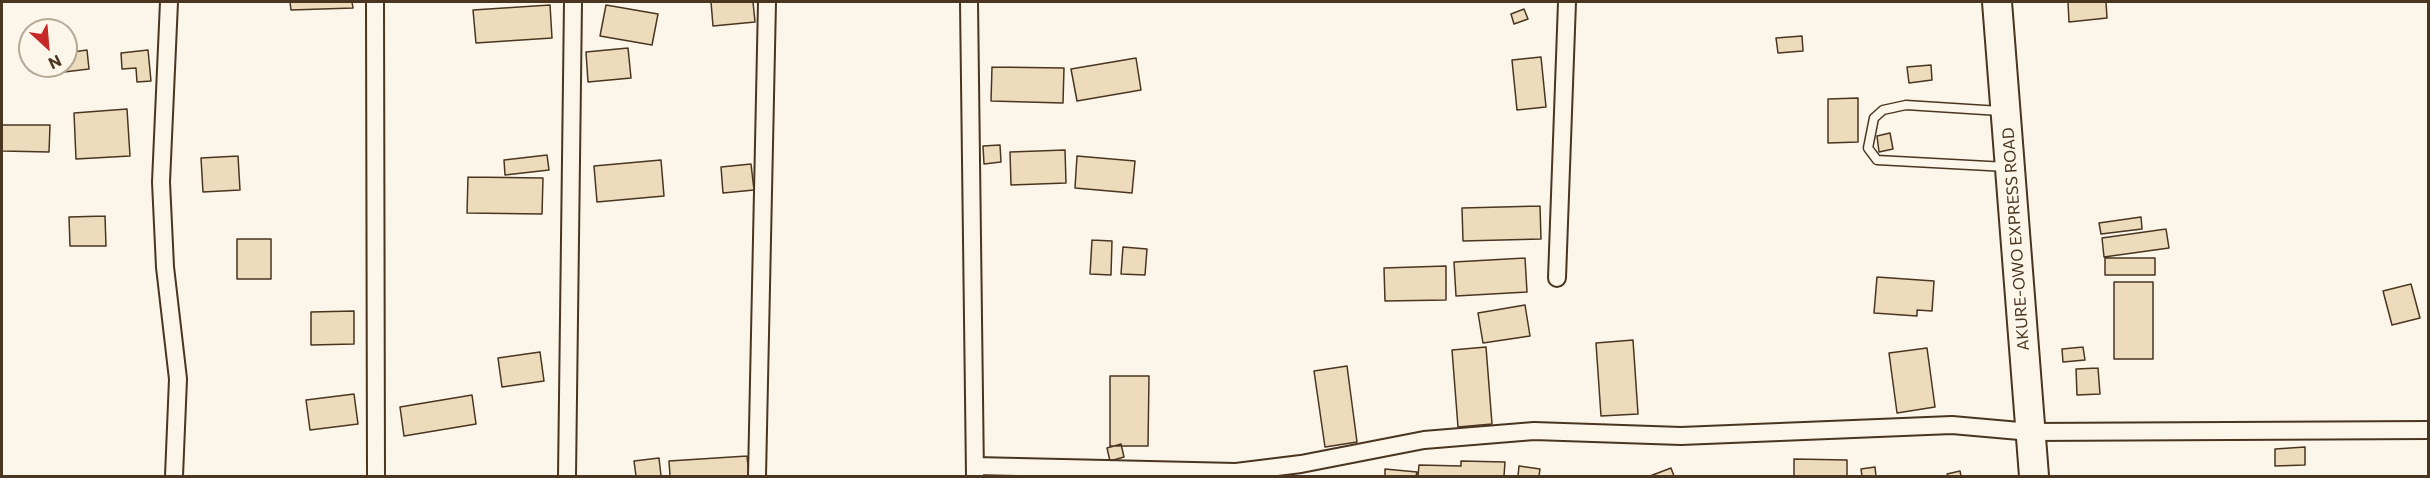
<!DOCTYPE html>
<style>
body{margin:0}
#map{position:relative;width:2430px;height:478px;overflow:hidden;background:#fbf6e9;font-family:Commissioner,sans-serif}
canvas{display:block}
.frame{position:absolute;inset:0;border:3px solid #4a3520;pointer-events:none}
.north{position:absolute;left:18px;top:18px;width:60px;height:60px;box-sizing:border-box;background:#fbf6e9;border:2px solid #b4a999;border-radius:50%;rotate:154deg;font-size:16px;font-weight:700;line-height:24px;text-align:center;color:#4a3520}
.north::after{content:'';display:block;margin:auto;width:21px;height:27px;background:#c62828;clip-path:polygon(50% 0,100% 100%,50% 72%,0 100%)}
</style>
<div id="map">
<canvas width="2430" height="478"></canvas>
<div class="frame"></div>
<div class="north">N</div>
</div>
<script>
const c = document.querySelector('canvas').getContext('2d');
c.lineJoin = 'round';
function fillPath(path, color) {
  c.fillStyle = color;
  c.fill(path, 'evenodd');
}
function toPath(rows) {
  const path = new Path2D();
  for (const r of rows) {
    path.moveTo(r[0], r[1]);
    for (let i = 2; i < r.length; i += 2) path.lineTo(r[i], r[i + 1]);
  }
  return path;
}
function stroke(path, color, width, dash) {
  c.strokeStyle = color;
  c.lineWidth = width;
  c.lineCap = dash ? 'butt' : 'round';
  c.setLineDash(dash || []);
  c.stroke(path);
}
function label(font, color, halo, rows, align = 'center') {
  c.font = font + ' Commissioner,sans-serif';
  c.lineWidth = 4.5;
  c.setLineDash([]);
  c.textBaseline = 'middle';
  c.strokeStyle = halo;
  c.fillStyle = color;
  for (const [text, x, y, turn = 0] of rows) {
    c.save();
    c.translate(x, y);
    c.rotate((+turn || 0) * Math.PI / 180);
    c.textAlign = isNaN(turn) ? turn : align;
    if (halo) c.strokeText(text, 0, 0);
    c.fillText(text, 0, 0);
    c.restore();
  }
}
const building = toPath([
 [290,2,352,2,353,8,291,10,290,2],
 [711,2,753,2,755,22,713,26,711,2],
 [2068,2,2106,2,2107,18,2069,22,2068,2],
 [550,5,552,38,476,43,473,10,550,5],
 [606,5,658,14,652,45,600,36,606,5],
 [1524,9,1528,19,1514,24,1511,14,1524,9],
 [1802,36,1803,51,1778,53,1776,38,1802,36],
 [628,48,631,78,588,82,586,52,628,48],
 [87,50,89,69,64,72,66,53,87,50],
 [148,50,151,81,137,82,136,68,122,69,121,53,148,50],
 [1541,57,1546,107,1517,110,1512,60,1541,57],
 [1136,58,1141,90,1077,101,1071,69,1136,58],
 [1931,65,1932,80,1909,83,1907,67,1931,65],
 [992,67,1064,68,1063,103,991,101,992,67],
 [1858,98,1858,142,1828,143,1828,99,1858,98],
 [127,109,130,156,76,159,74,113,127,109],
 [2,125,50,125,49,152,2,151,2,125],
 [1890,133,1893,149,1879,152,1877,136,1890,133],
 [1000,145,1001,162,984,164,983,146,1000,145],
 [1065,150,1066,183,1011,185,1010,152,1065,150],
 [547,155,549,170,505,175,504,160,547,155],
 [238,156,240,190,203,192,201,158,238,156],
 [1077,156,1135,161,1132,193,1075,188,1077,156],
 [661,160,664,196,597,202,594,166,661,160],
 [751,164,754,190,723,193,721,167,751,164],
 [468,177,543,178,542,214,467,213,468,177],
 [1540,206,1541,239,1463,241,1462,208,1540,206],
 [105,216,106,246,70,246,69,217,105,216],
 [2141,217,2142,229,2101,234,2099,223,2141,217],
 [2166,229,2169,248,2104,257,2102,238,2166,229],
 [237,239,271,239,271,279,237,279,237,239],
 [1092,240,1112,241,1111,275,1090,274,1092,240],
 [1123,247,1147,249,1145,275,1121,274,1123,247],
 [1525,258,1527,292,1456,296,1454,262,1525,258],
 [2105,258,2155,258,2155,275,2105,275,2105,258],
 [1446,266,1446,300,1385,301,1384,268,1446,266],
 [1877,277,1934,281,1932,311,1917,310,1917,316,1874,313,1877,277],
 [2114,282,2153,282,2153,359,2114,359,2114,282],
 [2411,284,2420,318,2392,325,2383,291,2411,284],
 [1525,305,1530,336,1483,343,1478,313,1525,305],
 [354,311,354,344,311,345,311,312,354,311],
 [1633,340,1638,414,1601,416,1596,343,1633,340],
 [1486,347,1492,424,1458,427,1452,350,1486,347],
 [2083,347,2085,360,2063,362,2062,349,2083,347],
 [1927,348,1935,407,1897,413,1889,353,1927,348],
 [540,352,544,381,502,387,498,358,540,352],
 [1347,366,1357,442,1325,447,1314,371,1347,366],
 [2098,368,2100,394,2077,395,2076,369,2098,368],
 [1110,376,1149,376,1148,446,1110,446,1110,376],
 [354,394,358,424,310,430,306,400,354,394],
 [472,395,476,424,404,436,400,407,472,395],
 [1121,444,1124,457,1110,461,1107,448,1121,444],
 [2305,447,2305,465,2275,466,2275,449,2305,447],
 [747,456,749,476,670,476,669,461,747,456],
 [659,458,661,476,636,476,634,461,659,458],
 [1794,459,1847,460,1847,476,1794,476,1794,459],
 [1461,461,1505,462,1504,476,1418,476,1419,465,1461,466,1461,461],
 [1519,466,1540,469,1539,476,1518,476,1519,466],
 [1875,467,1876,476,1862,476,1861,469,1875,467],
 [1671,468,1674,476,1650,476,1671,468],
 [1385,469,1417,472,1416,476,1385,476,1385,469],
 [1960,471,1961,476,1948,476,1947,474,1960,471]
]);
const service = toPath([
 [2000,111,1906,105,1883,110,1874,118,1868,148,1877,160,2007,167]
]);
const minor = toPath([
 [169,2,161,182,165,267,178,379,174,476],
 [375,2,376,476],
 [969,2,975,476],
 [1557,278,1567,2],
 [975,466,1236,472,1301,464,1424,440,1534,431,1681,436,1952,425,2031,432,2428,430],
 [567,476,573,2],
 [757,476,767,2]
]);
const trunk = toPath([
 [1997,2,2034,476]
]);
const streetNames = [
 ["AKURE-OWO EXPRESS ROAD",2016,239,-94]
];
fillPath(building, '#ecdcbc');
stroke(building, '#4a3520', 1.5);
stroke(service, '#4a3520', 11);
stroke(minor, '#4a3520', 20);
stroke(trunk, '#4a3520', 32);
stroke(service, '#fbf6e9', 8);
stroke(minor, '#fbf6e9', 16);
stroke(trunk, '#fbf6e9', 28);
label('16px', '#4a3520', '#fbf6e9', streetNames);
</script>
